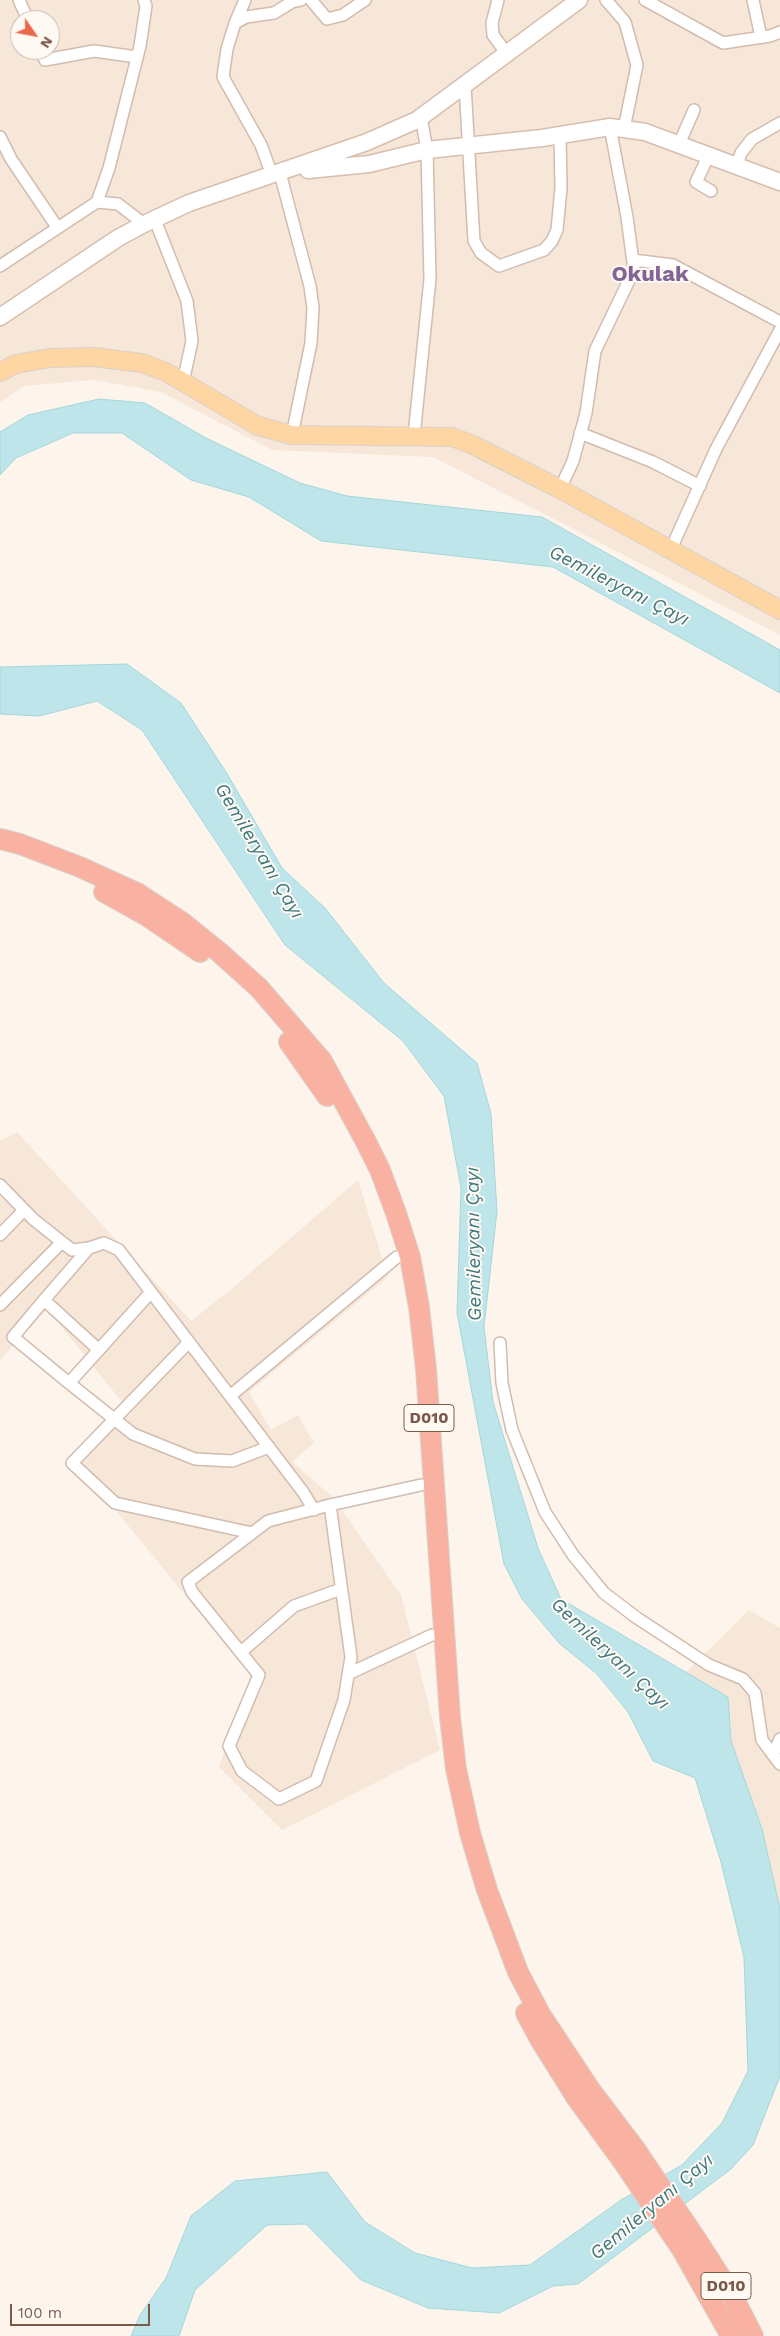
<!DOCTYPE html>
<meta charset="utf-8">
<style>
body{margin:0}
#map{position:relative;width:780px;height:2336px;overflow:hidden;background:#fdf5ec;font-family:"Work Sans",sans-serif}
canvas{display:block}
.north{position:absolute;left:10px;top:10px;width:50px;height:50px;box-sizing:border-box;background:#fff9f3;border:1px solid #cab9b0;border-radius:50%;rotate:123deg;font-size:14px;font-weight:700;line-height:20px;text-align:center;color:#7b5a4c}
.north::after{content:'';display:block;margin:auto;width:18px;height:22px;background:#ea674e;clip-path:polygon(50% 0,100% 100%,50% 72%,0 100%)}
.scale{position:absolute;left:10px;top:2304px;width:140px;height:22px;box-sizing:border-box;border:2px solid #7b5a4c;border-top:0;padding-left:6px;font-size:15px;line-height:18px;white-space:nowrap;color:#7b5a4c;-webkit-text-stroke:4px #fff9f3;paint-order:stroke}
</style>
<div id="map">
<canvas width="780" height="2336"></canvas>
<div class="north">N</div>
<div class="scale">100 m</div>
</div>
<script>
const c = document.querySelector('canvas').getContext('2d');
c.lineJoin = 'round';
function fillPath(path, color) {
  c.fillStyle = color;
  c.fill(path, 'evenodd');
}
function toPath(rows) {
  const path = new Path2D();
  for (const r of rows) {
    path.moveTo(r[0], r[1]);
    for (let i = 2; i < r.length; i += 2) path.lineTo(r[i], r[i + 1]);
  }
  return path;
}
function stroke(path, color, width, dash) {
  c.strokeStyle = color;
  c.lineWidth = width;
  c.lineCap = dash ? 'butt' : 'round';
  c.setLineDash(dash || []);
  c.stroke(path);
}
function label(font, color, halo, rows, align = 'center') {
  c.font = font + ' "Work Sans",sans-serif';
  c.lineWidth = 4;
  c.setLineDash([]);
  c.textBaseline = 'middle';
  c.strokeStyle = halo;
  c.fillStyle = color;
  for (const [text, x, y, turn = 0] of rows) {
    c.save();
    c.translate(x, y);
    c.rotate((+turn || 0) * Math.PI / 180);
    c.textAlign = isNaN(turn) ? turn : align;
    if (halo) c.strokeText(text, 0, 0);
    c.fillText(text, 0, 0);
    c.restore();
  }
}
const residential = toPath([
 [0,0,780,0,780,635,433,457,272,450,161,392,93,380,24,386,0,402],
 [20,20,50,20,50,50,20,50],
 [17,1132,191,1321,229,1291,358,1180,388,1277,249,1392,271,1430,298,1415,314,1443,292,1462,332,1496,401,1595,440,1750,282,1830,219,1767,251,1676,77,1463,131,1413,47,1309,0,1360,0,1141],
 [749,1610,780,1628,780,1909,731,1741,728,1697,685,1673]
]);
const water = toPath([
 [99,399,145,403,206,438,300,483,347,496,542,517,780,650,780,693,553,567,321,541,249,497,191,480,122,433,73,433,16,458,0,475,0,432,28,415,99,399],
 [127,664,181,703,226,772,282,868,325,908,384,983,477,1063,491,1114,497,1211,484,1327,493,1402,538,1548,561,1599,728,1697,731,1741,762,1829,780,1909,780,2076,753,2145,731,2169,578,2284,553,2286,499,2313,428,2308,361,2280,306,2224,267,2225,195,2290,179,2336,131,2336,140,2315,166,2278,191,2216,235,2181,327,2172,365,2222,415,2253,472,2268,530,2265,621,2200,682,2165,722,2123,748,2071,744,1957,721,1862,695,1778,653,1761,628,1712,597,1674,559,1643,522,1599,504,1564,457,1313,461,1188,444,1096,403,1041,285,945,142,730,97,701,39,716,0,714,0,667,127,664]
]);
const street = toPath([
 [19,0,28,20],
 [311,0,327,19,343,15,365,0],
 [498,0,492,23,493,35,507,54],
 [606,0,625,22,637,65,624,129],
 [645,0,723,43,770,36,780,32],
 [753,0,761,37],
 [235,23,245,0],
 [41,50,45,60,94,51,137,57],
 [465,85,474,241,481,253,499,266,544,250,552,241,557,230,561,188,560,135],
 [0,137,11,159,57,227],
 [679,144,694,110],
 [709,155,696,182,711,191],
 [737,165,741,153,752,139,780,123],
 [280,173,310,286,313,308,311,343,292,435],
 [272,175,261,145,223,77,227,49,235,23,246,17,274,13,292,2,301,0],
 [97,202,109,168,140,46,146,6,144,0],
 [155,220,187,301,192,341,183,382],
 [633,260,673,265,780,322],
 [0,266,97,202,118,204,144,224],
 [580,433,653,462,700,486],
 [414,436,430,279,427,150,421,117],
 [560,489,573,461,586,413,595,351,634,270,627,217,610,127],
 [671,549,716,449,780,330],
 [0,1185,33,1219,72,1250,89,1248,104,1243,119,1250,303,1492,314,1510],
 [0,1235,24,1210],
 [89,1248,44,1300,99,1350],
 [151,1292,69,1383,133,1434,195,1459,232,1461,269,1447],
 [44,1300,13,1337,69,1383],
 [0,1305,62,1242],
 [189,1342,72,1463,115,1503,252,1533],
 [500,1343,502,1383,512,1430,545,1512,573,1555,604,1593,637,1618,709,1665,743,1679,755,1693,762,1740,780,1764],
 [230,1396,397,1257],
 [330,1505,351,1657,344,1700,316,1781,279,1799,242,1771,229,1746,259,1675,192,1592,188,1582,268,1521,330,1505,421,1485],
 [241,1652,294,1606,341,1589],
 [348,1674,432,1635],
 [773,1755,780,1739]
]);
const secondary = toPath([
 [308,170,369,164,427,150,542,138,610,127,645,132,780,182],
 [0,317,118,238,144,224,189,203,367,142,417,120,579,0]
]);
const primary = toPath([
 [0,372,16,364,50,358,94,357,142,363,166,372,258,426,292,435,452,437,473,445,560,489,780,610]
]);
const highway = toPath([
 [0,839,20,844,80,867,137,893,183,923,219,952,259,988,322,1061,365,1140,380,1170,396,1213,410,1257,419,1307,426,1369,450,1717,456,1769,470,1833,487,1890,518,1972,540,2014,591,2091,635,2149,696,2239,732,2295,753,2336],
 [104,892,147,916,200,952],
 [289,1042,327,1096],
 [526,2013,541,2041,576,2097,622,2160,683,2251,731,2336]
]);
const shields = [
 [429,1418,50],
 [726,2286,50]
];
const shieldNames = [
 ["D010",429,1418],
 ["D010",726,2286]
];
const waterNames = [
 ["Gemileryanı Çayı",619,586,27],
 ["Gemileryanı Çayı",259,851,59],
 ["Gemileryanı Çayı",474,1244,-91],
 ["Gemileryanı Çayı",610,1654,43],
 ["Gemileryanı Çayı",652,2207,-40]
];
const districtNames = [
 ["Okulak",650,275]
];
fillPath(residential, '#f6e7d9');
fillPath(water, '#bee5e9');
stroke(water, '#a4d6db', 1);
stroke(street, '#d2bcaf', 14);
stroke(secondary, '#d7beaf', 19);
stroke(primary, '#dad1cd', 20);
stroke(highway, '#dad1cd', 22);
stroke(street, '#fff', 11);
stroke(secondary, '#fff', 16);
stroke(primary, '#fdd6a3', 18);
stroke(highway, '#f9b2a1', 20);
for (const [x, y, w] of shields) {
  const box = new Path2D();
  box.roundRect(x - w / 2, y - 13.5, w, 27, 4);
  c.fillStyle = '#fff9f3';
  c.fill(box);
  stroke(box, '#7b5a4c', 1);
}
label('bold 16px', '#7b5a4c', null, shieldNames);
label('italic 19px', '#3e7980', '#fff9f3', waterNames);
label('bold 22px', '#826596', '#fff9f3', districtNames);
</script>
